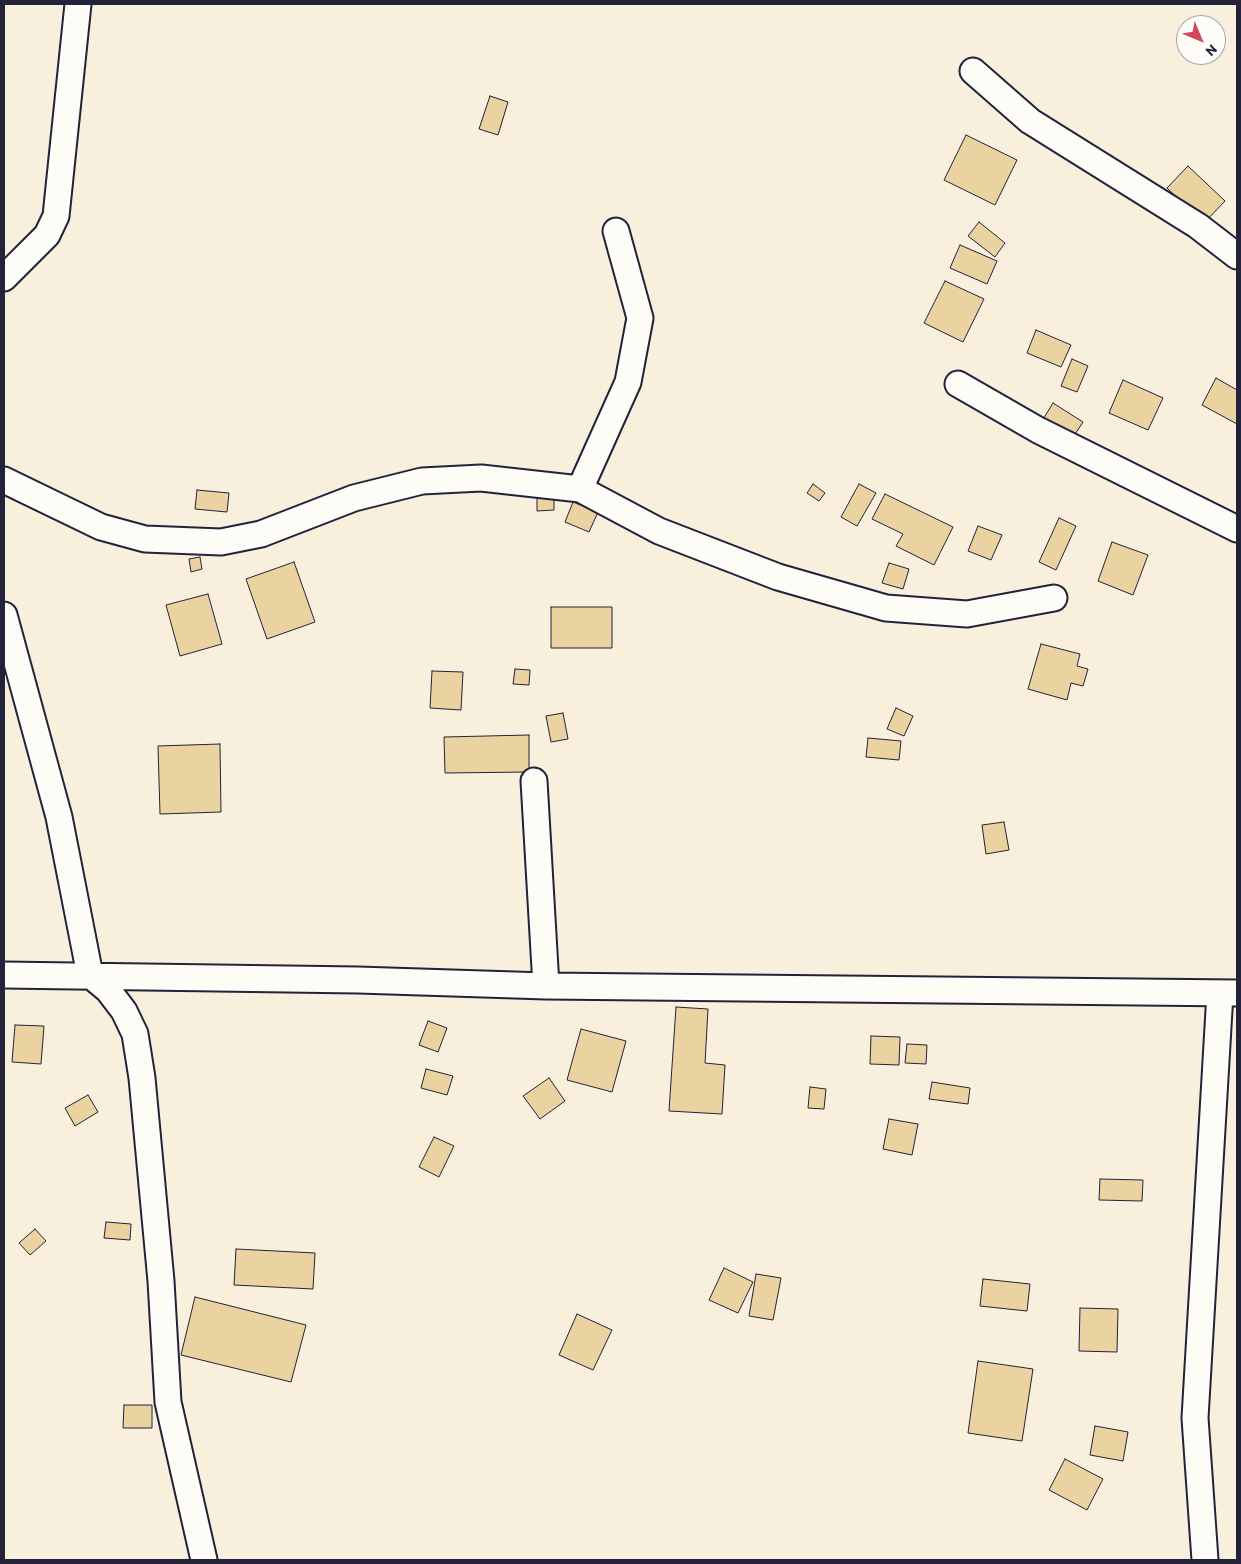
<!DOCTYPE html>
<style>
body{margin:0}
#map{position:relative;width:1241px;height:1564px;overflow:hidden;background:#f8efdd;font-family:Itim,sans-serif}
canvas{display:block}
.frame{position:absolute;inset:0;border:5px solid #22223b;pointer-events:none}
.north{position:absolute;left:1176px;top:15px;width:50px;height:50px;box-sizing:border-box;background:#fdfcf7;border:1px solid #a5a5ac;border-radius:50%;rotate:135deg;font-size:14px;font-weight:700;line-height:20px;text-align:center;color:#22223b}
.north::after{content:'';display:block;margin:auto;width:18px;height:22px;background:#d1495b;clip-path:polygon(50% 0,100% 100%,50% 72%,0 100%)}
</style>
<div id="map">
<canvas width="1241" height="1564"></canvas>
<div class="frame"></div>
<div class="north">N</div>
</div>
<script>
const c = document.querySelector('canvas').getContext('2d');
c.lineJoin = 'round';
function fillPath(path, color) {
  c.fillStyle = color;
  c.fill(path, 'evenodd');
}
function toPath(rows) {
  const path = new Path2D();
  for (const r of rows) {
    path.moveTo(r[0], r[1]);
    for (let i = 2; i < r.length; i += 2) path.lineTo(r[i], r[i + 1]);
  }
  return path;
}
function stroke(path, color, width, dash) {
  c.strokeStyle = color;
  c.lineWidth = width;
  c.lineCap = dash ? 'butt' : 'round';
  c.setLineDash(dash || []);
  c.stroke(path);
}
const building = toPath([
 [490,96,508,102,498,135,479,129,490,96],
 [966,135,1017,160,995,205,944,180,966,135],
 [1188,166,1225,201,1204,223,1167,188,1188,166],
 [979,222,1005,243,995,257,968,236,979,222],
 [960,245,997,261,987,284,950,268,960,245],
 [945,281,984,299,963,342,924,323,945,281],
 [1036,330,1071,345,1061,367,1027,353,1036,330],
 [1072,359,1088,366,1077,392,1061,386,1072,359],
 [1216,378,1237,390,1237,424,1202,405,1216,378],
 [1123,380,1163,398,1148,430,1109,413,1123,380],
 [1053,403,1083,422,1072,439,1042,421,1053,403],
 [813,484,825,493,819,501,807,493,813,484],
 [859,484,876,493,857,526,841,517,859,484],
 [197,490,229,493,227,512,195,509,197,490],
 [537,494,554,494,554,510,537,511,537,494],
 [885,494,953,527,934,565,896,546,903,534,872,519,885,494],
 [573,502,598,512,589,532,565,522,573,502],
 [1059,518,1076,526,1056,570,1039,562,1059,518],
 [978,526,1002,535,991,560,968,551,978,526],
 [1112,542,1148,555,1133,595,1098,581,1112,542],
 [200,557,202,569,191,572,189,559,200,557],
 [294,562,315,622,267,639,246,579,294,562],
 [889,563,909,569,903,589,882,583,889,563],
 [208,594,222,644,180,656,166,605,208,594],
 [551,607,612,607,612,648,551,648,551,607],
 [1041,644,1080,654,1077,666,1088,669,1083,686,1071,683,1067,700,1028,689,1041,644],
 [515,669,530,670,529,685,513,684,515,669],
 [432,671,463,672,461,710,430,708,432,671],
 [896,708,913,716,904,736,887,729,896,708],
 [563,713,568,739,551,742,546,716,563,713],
 [529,735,529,772,445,773,444,737,529,735],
 [868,738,901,741,899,760,866,757,868,738],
 [220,744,221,812,160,814,158,746,220,744],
 [1004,822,1009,850,986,854,982,825,1004,822],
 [676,1007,708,1009,705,1063,725,1065,722,1114,669,1111,676,1007],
 [428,1021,447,1028,438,1052,419,1045,428,1021],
 [15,1025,44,1026,41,1064,12,1062,15,1025],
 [581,1029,626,1041,612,1092,567,1080,581,1029],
 [871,1036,900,1037,899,1065,870,1064,871,1036],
 [907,1044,927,1045,926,1064,905,1063,907,1044],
 [426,1069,453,1076,447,1095,421,1088,426,1069],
 [549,1078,565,1101,540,1119,523,1096,549,1078],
 [932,1082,970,1088,968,1104,929,1099,932,1082],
 [810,1087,826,1089,824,1109,808,1108,810,1087],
 [88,1095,98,1112,75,1126,65,1108,88,1095],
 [889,1119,918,1124,912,1155,883,1149,889,1119],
 [434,1137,454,1146,439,1177,419,1167,434,1137],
 [1100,1179,1143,1180,1142,1201,1099,1200,1100,1179],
 [106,1222,131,1224,130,1240,104,1238,106,1222],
 [35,1229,46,1241,30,1255,19,1243,35,1229],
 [236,1249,315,1253,313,1289,234,1285,236,1249],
 [724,1268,753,1282,738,1313,709,1300,724,1268],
 [756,1274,781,1278,773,1320,749,1316,756,1274],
 [983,1279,1030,1284,1027,1311,980,1306,983,1279],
 [195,1297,306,1325,291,1382,181,1355,195,1297],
 [1080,1308,1118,1309,1117,1352,1079,1351,1080,1308],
 [577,1314,612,1330,593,1370,559,1355,577,1314],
 [978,1361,1033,1369,1022,1441,968,1433,978,1361],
 [124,1405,152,1405,152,1428,123,1428,124,1405],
 [1095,1426,1128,1432,1123,1461,1090,1455,1095,1426],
 [1065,1459,1103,1479,1087,1510,1049,1490,1065,1459]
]);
const street = toPath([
 [973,71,1030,121,1198,226,1237,256],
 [4,278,47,235,56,216,78,4],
 [958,384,1038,430,1237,529],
 [4,480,101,527,145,539,221,542,261,534,354,498,422,481,481,478,580,489,659,531,778,577,886,608,967,614,1054,598],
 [580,489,628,382,640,318,616,231],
 [4,615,59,817,90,975,108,990,124,1011,135,1034,142,1078,161,1281,168,1402,204,1560],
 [534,781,546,986],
 [4,975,358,980,546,986,1237,993],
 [1205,1560,1195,1418,1220,993]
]);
fillPath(building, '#ebd2a1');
stroke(building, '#22223b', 1);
stroke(street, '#22223b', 29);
stroke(street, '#fdfcf7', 25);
</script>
